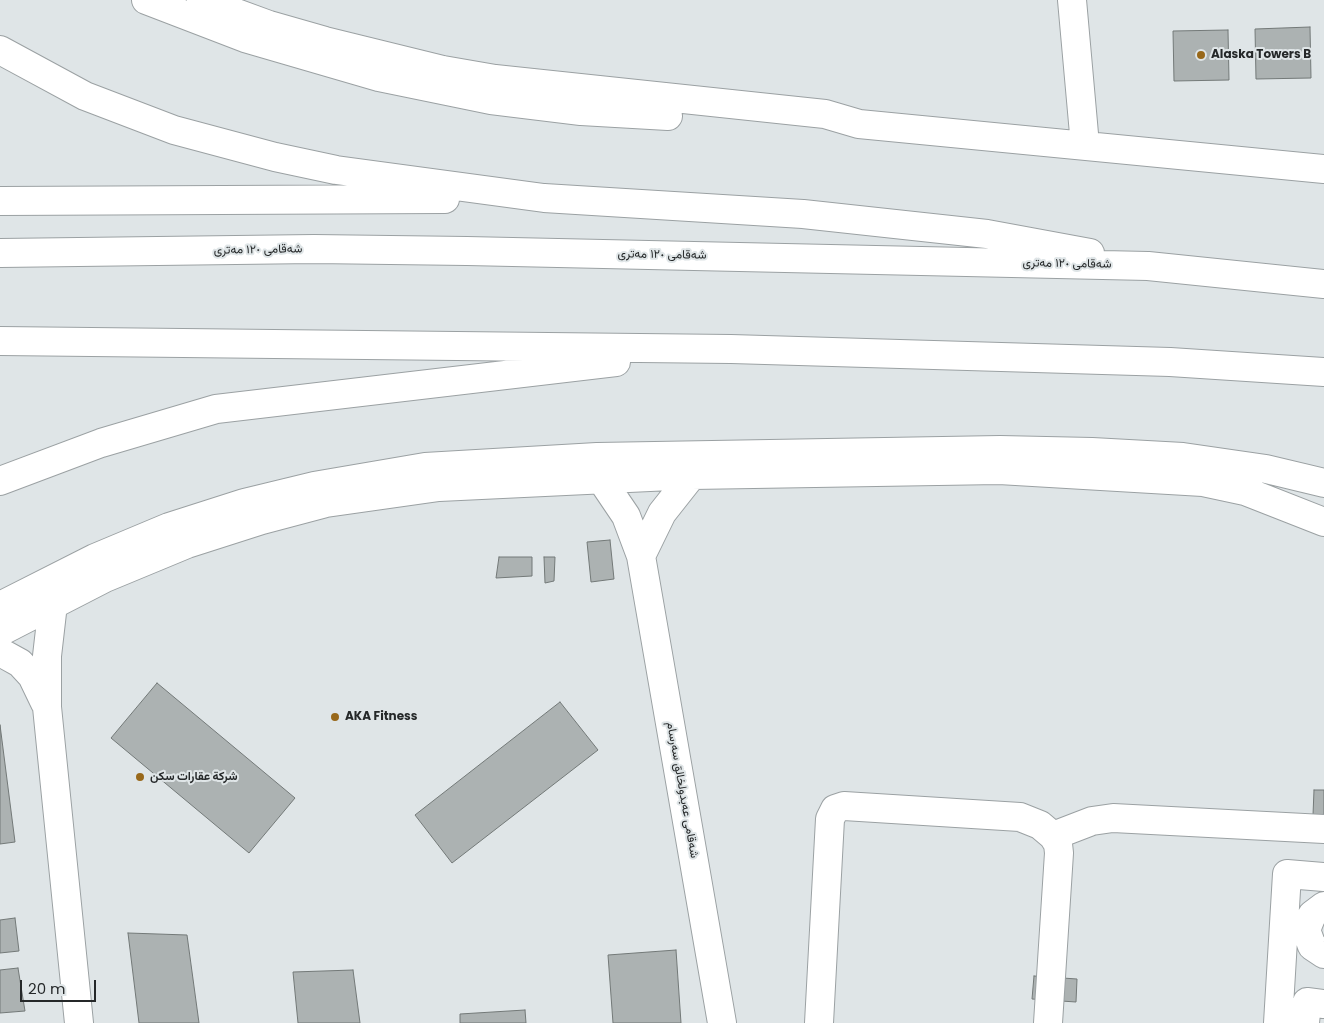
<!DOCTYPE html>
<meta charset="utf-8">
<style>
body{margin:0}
#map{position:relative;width:1324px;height:1023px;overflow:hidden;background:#dfe5e7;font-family:Poppins,sans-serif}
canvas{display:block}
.scale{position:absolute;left:20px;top:980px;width:76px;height:22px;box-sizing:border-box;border:2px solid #252829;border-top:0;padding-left:6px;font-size:15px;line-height:18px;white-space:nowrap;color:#252829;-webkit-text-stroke:4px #dfe5e7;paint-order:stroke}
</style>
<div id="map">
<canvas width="1324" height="1023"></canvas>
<div class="scale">20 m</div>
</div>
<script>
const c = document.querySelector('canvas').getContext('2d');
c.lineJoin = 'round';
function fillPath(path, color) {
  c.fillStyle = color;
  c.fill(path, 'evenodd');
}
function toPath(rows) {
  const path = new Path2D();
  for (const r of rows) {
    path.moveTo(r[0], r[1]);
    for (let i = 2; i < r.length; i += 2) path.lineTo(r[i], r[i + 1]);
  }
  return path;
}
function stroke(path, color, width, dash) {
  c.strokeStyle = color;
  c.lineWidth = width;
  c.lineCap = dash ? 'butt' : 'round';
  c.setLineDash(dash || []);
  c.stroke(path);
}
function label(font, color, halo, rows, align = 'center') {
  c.font = font + ' Poppins,Vazirmatn,sans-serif';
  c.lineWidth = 4;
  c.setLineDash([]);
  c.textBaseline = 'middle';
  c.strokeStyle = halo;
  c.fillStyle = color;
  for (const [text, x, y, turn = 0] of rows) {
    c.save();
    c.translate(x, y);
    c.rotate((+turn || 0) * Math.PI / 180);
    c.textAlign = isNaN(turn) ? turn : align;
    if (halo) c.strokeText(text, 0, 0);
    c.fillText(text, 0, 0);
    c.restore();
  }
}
const building = toPath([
 [1310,27,1311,78,1256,79,1255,29,1310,27],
 [1228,30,1229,80,1174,81,1173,31,1228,30],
 [610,540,614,579,591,582,587,542,610,540],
 [499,557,532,557,532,576,496,578,499,557],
 [544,557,555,557,554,581,545,583,544,557],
 [157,683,295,798,249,853,111,738,157,683],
 [560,702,598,750,452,863,415,815,560,702],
 [0,725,15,842,0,844,0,725],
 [1314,790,1324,790,1324,816,1313,815,1314,790],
 [15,918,19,951,0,953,0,920,15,918],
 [128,933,187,935,199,1023,139,1023,128,933],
 [676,950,681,1023,613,1023,608,955,676,950],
 [18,968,25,1011,0,1013,0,970,18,968],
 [353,970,360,1023,298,1023,293,972,353,970],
 [1034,976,1077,979,1076,1002,1032,999,1034,976],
 [525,1010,526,1023,460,1023,460,1014,525,1010]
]);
const minor = toPath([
 [146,0,245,38,379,77,491,100,581,111,668,116],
 [201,0,269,25,325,41,443,70,495,79,825,114,859,124,1324,169],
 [1072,0,1085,145],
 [601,479,626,516,641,556,722,1023],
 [641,556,662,513,692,475],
 [53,604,47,656,47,707,79,1023],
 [0,606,95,558,169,527,244,503,314,486,425,467,597,457,1000,450,1092,452,1183,457,1266,469,1324,483],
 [0,632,105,578,187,544,262,520,326,503,439,487,692,475,999,470,1203,482,1245,491,1324,522],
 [0,652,20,663,32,676,45,703],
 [1053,836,1092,821,1113,818,1324,829],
 [1324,906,1312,915,1306,930,1312,946,1324,954],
 [819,1023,830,819,835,809,844,806,1020,817,1040,825,1053,836,1058,844,1059,853,1048,1023],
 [1278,1023,1287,874,1324,877],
 [1305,1023,1307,1002,1324,1004]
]);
const highway = toPath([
 [0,50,85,96,174,130,275,157,336,170,544,198,803,214,987,234,1090,253],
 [0,201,445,199],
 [0,253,314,249,467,251,1148,266,1324,284],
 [0,341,731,349,1170,362,1324,372],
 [0,481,101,443,216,409,616,362]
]);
const markers = [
 [1201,55,5,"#98681a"],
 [335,717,5,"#98681a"],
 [140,777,5,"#98681a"]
];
const poiNames = [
 ["Alaska Towers B",1211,55],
 ["AKA Fitness",345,717],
 ["شركة عقارات سكن",150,777]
];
const streetNames = [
 ["شەقامی ١٢٠ مەتری",258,250,-1],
 ["شەقامی ١٢٠ مەتری",662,255,1],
 ["شەقامی ١٢٠ مەتری",1067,264,1],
 ["شەقامی عەبدولخالق سەرسام",682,790,80]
];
fillPath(building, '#acb2b2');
stroke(building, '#737978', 1);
stroke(minor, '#9ba1a3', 30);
stroke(highway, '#9ba1a3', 30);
stroke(minor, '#fff', 28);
stroke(highway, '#fff', 28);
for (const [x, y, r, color] of markers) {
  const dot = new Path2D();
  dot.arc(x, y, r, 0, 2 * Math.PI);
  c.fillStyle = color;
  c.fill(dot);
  stroke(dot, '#dfe5e7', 2);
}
label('bold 12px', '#252829', '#dfe5e7', poiNames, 'left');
label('12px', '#252829', '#dfe5e7', streetNames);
</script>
